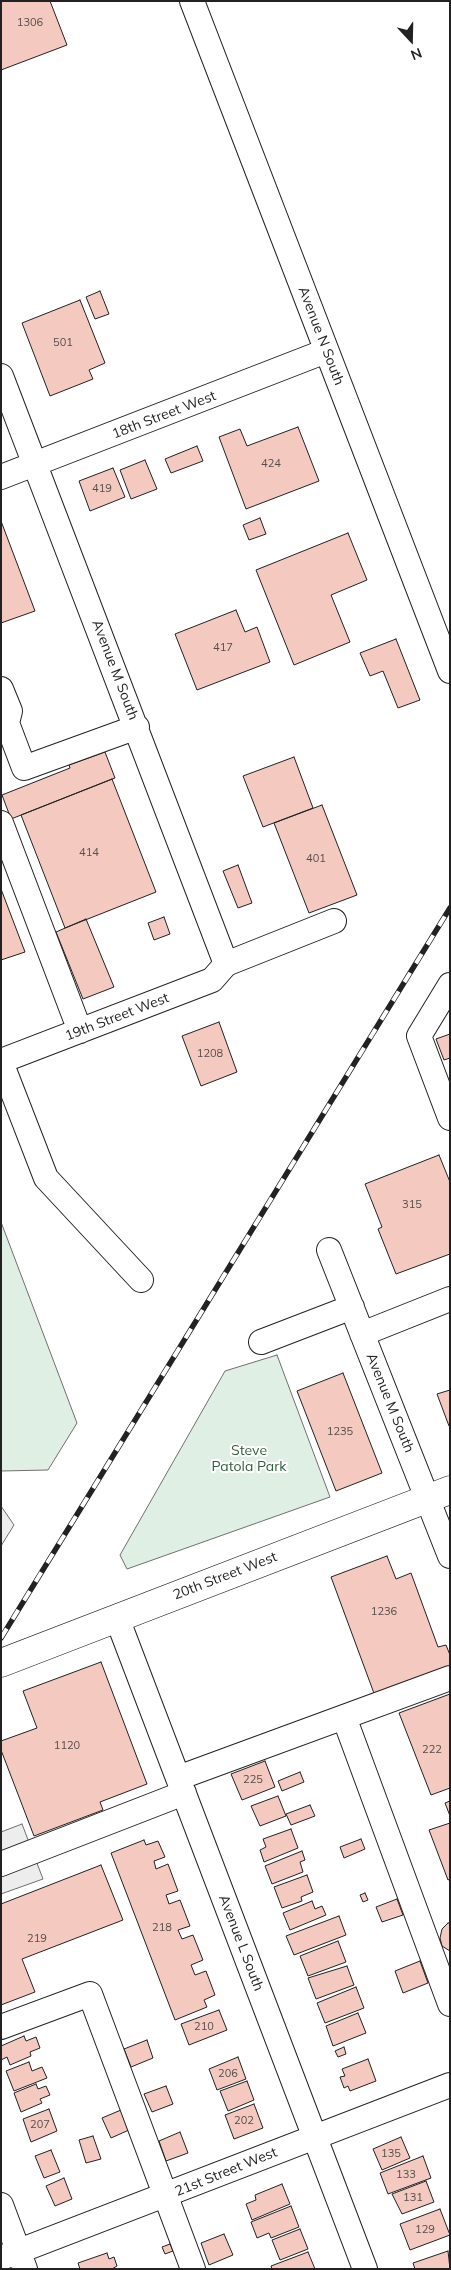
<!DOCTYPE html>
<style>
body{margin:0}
#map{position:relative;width:451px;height:2270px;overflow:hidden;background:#fff;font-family:Mulish,sans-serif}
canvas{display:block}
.frame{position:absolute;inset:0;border:2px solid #222;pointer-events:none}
.north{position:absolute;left:386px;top:15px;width:50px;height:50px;-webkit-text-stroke:4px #fff;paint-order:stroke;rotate:159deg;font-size:14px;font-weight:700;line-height:20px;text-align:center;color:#222}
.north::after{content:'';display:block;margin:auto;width:18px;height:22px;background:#222;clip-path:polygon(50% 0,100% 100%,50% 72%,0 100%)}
</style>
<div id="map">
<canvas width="451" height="2270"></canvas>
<div class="frame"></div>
<div class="north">N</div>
</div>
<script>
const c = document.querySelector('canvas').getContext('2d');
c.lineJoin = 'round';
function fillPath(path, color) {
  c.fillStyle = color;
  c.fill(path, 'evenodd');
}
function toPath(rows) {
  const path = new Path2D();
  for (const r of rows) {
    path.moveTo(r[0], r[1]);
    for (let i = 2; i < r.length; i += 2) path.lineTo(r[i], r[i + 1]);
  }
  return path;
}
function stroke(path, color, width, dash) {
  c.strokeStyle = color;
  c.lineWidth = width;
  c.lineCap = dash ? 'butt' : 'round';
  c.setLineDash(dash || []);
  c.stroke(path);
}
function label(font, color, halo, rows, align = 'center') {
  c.font = font + ' Mulish,sans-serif';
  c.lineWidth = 4;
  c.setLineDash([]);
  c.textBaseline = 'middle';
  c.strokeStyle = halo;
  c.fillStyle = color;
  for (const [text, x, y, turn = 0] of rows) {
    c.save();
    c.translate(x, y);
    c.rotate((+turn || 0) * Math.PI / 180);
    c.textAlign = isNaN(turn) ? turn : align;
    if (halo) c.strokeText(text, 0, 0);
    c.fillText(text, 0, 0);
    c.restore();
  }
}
const green = toPath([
 [1,1222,77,1423,48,1470,1,1471,1,1222],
 [277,1355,330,1497,127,1569,120,1555,225,1371,277,1355]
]);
const parking = toPath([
 [1,1506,14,1525,1,1546,1,1506],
 [22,1824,43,1879,1,1894,1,1832,22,1824]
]);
const building = toPath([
 [1,1,50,1,67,45,1,70,1,1],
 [100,291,109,314,95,319,86,297,100,291],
 [80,300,105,363,89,370,93,379,50,396,22,323,80,300],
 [298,427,319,481,246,509,219,437,240,429,247,446,298,427],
 [197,446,203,461,171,473,165,459,197,446],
 [145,460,157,489,131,499,120,470,145,460],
 [113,468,125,497,90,511,79,481,113,468],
 [260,518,266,534,249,540,243,525,260,518],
 [1,521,35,611,1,623,1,521],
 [348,533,367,580,331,595,350,642,294,665,256,570,348,533],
 [236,610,245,632,257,627,270,662,197,690,175,634,236,610],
 [396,639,420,700,398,708,383,671,370,676,360,653,396,639],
 [105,752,115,778,11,819,2,795,70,768,69,765,105,752],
 [294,757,313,808,263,827,243,776,294,757],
 [112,779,156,892,65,928,21,815,112,779],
 [322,805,357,895,309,913,274,823,322,805],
 [238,865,252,903,238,908,223,871,238,865],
 [1,889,25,952,1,960,1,889],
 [164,917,170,934,154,940,148,923,164,917],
 [86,919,114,987,83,999,56,932,86,919],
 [219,1022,237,1072,201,1086,182,1036,219,1022],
 [450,1034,450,1058,444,1060,436,1039,450,1034],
 [439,1155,450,1182,450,1254,396,1274,378,1229,382,1227,365,1184,439,1155],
 [343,1373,382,1473,336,1491,297,1391,343,1373],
 [450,1390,450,1426,449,1426,437,1394,450,1390],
 [387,1556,396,1579,411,1573,438,1647,446,1645,450,1655,450,1668,375,1696,331,1577,387,1556],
 [101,1662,147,1784,100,1802,103,1810,34,1836,1,1750,1,1741,37,1728,23,1691,101,1662],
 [450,1694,450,1788,431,1795,399,1713,450,1694],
 [265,1761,275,1787,242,1800,231,1774,265,1761],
 [300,1772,304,1782,282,1791,278,1781,300,1772],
 [278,1796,286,1816,260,1826,251,1806,278,1796],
 [450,1801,450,1816,445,1803,450,1801],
 [310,1805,315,1816,291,1825,286,1814,310,1805],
 [450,1823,450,1879,448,1880,429,1830,450,1823],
 [291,1829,298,1848,264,1862,260,1850,266,1847,263,1839,291,1829],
 [361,1839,365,1849,344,1858,340,1847,361,1839],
 [144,1840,146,1845,158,1841,165,1857,154,1861,156,1869,168,1864,178,1891,166,1895,169,1904,180,1900,190,1926,178,1930,182,1939,193,1935,203,1960,191,1965,195,1975,206,1971,215,1995,204,2000,207,2007,175,2020,111,1853,144,1840],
 [302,1851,305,1860,300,1862,303,1872,272,1884,265,1866,302,1851],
 [101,1865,123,1920,22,1959,35,1992,1,2005,1,1904,101,1865],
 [307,1875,313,1892,301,1897,302,1901,282,1908,274,1887,307,1875],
 [365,1893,368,1900,363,1902,360,1895,365,1893],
 [397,1899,403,1915,382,1922,376,1907,397,1899],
 [312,1901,315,1909,322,1906,326,1915,290,1930,283,1913,312,1901],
 [339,1916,346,1935,294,1955,286,1936,339,1916],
 [448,1923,450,1923,450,1951,442,1946,440,1938,442,1929,448,1923],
 [338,1941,346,1962,308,1976,300,1956,338,1941],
 [420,1961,428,1983,403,1993,395,1971,420,1961],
 [347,1966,354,1985,316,1999,308,1978,347,1966],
 [356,1987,364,2008,325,2023,317,2003,356,1987],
 [219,2010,227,2030,189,2045,181,2024,219,2010],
 [358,2013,366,2033,333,2046,326,2026,358,2013],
 [24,2036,26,2041,36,2037,40,2048,30,2052,31,2056,10,2065,7,2057,1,2060,1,2046,24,2036],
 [147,2040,153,2058,131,2067,124,2049,147,2040],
 [344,2047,346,2054,338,2057,335,2051,344,2047],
 [238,2057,246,2079,217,2090,209,2069,238,2057],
 [368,2059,376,2081,350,2091,348,2086,344,2088,340,2077,345,2076,342,2069,368,2059],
 [29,2062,32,2071,42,2067,47,2078,14,2091,6,2071,29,2062],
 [247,2081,254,2100,228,2111,220,2091,247,2081],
 [36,2084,38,2089,46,2086,50,2095,40,2099,42,2103,21,2112,14,2093,36,2084],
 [166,2086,173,2104,152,2112,144,2094,166,2086],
 [254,2104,263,2128,234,2139,225,2115,254,2104],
 [49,2109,57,2131,31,2142,23,2119,49,2109],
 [121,2110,129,2130,111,2138,102,2118,121,2110],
 [180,2132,188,2153,166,2161,159,2141,180,2132],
 [93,2136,101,2159,86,2163,79,2140,93,2136],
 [401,2137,410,2158,382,2170,373,2149,401,2137],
 [51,2150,60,2172,44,2178,35,2156,51,2150],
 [423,2156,431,2178,388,2194,380,2173,423,2156],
 [64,2178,72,2199,55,2206,46,2186,64,2178],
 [426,2181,434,2202,402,2214,392,2194,426,2181],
 [282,2184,290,2204,252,2220,246,2204,256,2200,255,2195,282,2184],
 [291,2206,299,2227,271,2238,269,2233,257,2238,251,2222,291,2206],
 [440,2209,450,2235,410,2250,400,2224,440,2209],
 [300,2229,308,2249,280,2260,272,2240,300,2229],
 [224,2234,233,2255,209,2265,201,2243,224,2234],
 [170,2244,173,2251,165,2254,162,2247,170,2244],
 [448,2251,450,2269,415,2269,413,2263,448,2251],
 [308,2252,315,2269,272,2269,271,2266,308,2252],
 [107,2253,109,2259,114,2257,117,2266,112,2269,80,2269,78,2263,107,2253]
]);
const minor = toPath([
 [192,1,450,671],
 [1,376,226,964],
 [1,477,326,351],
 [1,689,10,711,7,723,24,768,137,727],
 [1,823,80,1031],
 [450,985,419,1036,450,1118],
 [1,1061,212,980,226,964,334,921],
 [1,1062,46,1178,141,1280],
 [329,1250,450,1556],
 [362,1334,450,1299],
 [261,1342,352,1307],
 [117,1618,365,2269],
 [344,1717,450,2004],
 [178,1778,450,1678],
 [1,1864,184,1793],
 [1,2027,90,1994,193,2269],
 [1,2205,25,2269],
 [1,2258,450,2085]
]);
const major = toPath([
 [1,1663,450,1490]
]);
const rail = toPath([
 [1,1638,450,908]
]);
const numberNames = [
 ["1306",30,23],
 ["501",63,343],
 ["424",271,464],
 ["419",102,489],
 ["417",223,648],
 ["414",89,853],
 ["401",316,859],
 ["1208",210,1054],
 ["315",412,1205],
 ["1235",340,1432],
 ["1236",384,1612],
 ["1120",67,1746],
 ["222",432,1750],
 ["225",253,1780],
 ["218",162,1928],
 ["219",37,1939],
 ["210",204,2027],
 ["206",228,2074],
 ["202",244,2121],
 ["207",40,2125],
 ["135",391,2154],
 ["133",406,2175],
 ["131",413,2198],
 ["129",425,2230]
];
const streetNames = [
 ["Avenue N South",321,336,69],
 ["18th Street West",164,415,-21],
 ["Avenue M South",115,670,69],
 ["19th Street West",117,1017,-21],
 ["Avenue M South",390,1403,68],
 ["20th Street West",225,1576,-21],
 ["Avenue L South",241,1943,69],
 ["21st Street West",226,2172,-22]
];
const parkNames = [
 ["Steve",249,1451],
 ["Patola Park",249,1467]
];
fillPath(green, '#e0efe3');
stroke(green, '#6f6f6f', 1);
fillPath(parking, '#ededed');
stroke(parking, '#6f6f6f', 1);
fillPath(building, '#f3c9c0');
stroke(building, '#222', 1);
stroke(minor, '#222', 26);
stroke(major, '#222', 29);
stroke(minor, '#fff', 24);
stroke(major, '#fff', 28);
stroke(rail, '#222', 5.5);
stroke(rail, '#fff', 4, [11]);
label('11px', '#564c4a', null, numberNames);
label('14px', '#222', '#fff', streetNames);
label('14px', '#2f5e38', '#fff', parkNames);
</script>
